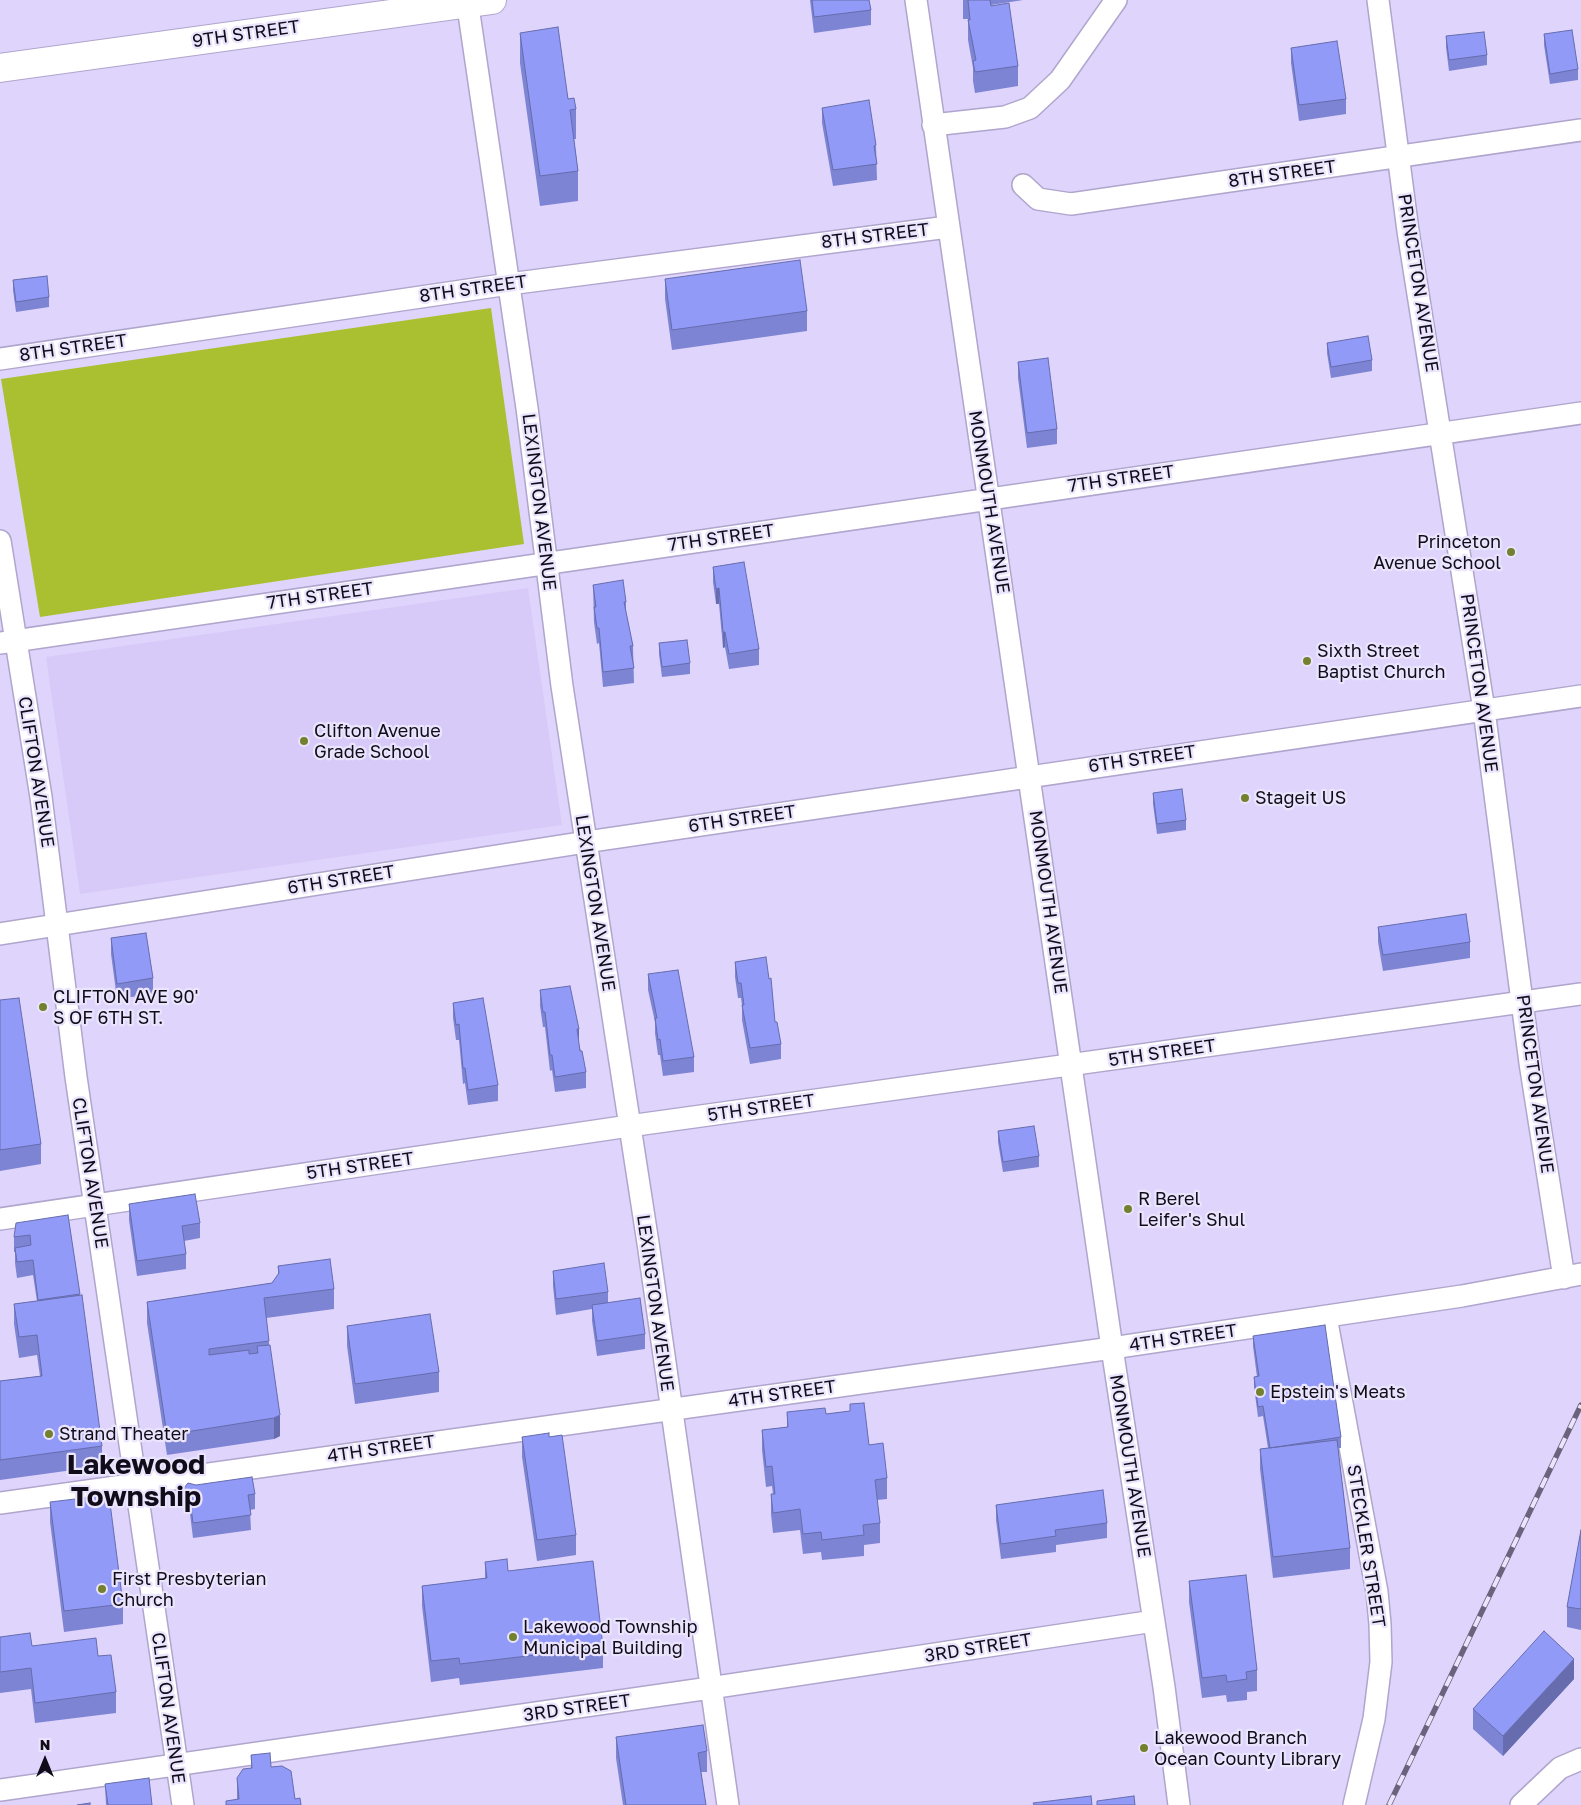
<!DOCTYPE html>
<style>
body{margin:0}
#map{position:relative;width:1581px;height:1805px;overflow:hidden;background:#dfd4fc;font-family:"Golos Text",sans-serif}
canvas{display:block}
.north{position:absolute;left:20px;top:1735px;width:50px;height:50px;-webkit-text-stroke:4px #ebe4fd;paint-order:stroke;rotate:0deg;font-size:14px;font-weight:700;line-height:20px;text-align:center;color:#100c19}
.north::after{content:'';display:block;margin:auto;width:18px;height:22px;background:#100c19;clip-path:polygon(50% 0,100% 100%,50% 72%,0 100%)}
</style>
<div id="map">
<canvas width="1581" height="1805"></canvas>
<div class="north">N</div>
</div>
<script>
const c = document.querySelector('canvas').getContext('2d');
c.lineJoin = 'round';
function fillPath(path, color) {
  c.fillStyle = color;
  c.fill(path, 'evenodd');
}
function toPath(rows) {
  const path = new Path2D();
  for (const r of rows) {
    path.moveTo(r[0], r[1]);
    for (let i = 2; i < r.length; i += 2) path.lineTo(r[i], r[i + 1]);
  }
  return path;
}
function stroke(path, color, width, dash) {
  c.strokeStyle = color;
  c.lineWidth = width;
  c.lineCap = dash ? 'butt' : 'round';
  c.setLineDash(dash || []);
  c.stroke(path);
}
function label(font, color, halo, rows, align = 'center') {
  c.font = font + ' "Golos Text",sans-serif';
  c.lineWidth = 4.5;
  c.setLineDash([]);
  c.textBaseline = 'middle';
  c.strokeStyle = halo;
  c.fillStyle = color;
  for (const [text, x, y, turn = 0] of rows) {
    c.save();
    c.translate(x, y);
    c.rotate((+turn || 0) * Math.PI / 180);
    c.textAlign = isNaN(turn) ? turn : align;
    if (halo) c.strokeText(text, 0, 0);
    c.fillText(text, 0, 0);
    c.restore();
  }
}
const built = toPath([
 [528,588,562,825,80,894,46,657]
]);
const green = toPath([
 [491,308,524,544,40,617,1,379]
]);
const minor = toPath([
 [467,0,527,408,562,686,648,1243,728,1805],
 [916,0,1112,1348,1164,1687,1179,1805],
 [1378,0,1408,231,1484,710,1530,1063,1564,1278],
 [933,125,1005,117,1030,108,1060,80,1116,0],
 [1023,185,1038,199,1071,204,1581,130],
 [0,359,509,284,948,227],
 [0,541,41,797,76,1077,183,1805],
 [0,643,1581,413],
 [0,934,586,842,1581,696],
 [0,1219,629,1126,1581,994],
 [1326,1317,1377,1592,1380,1624,1381,1662,1374,1719,1354,1805],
 [0,1503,1112,1348,1462,1296,1581,1274],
 [0,1790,710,1688,1154,1621],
 [1521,1805,1560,1768,1581,1759]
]);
const major = toPath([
 [0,68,492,0]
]);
const rail = toPath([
 [1389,1805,1581,1405]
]);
const wall = toPath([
 [810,0,869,0,871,10,871,25,814,33],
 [963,0,1023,0,991,5,1018,66,1018,86,975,93,973,81,973,68,968,40,968,19,963,19],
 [520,33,576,109,576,139,574,139,578,171,578,201,540,206,520,63],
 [1544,34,1578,69,1578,80,1550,84,1544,45],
 [1446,36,1487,55,1487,65,1449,71,1446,47],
 [1291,48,1346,99,1346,114,1299,121,1291,63],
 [822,108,876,145,877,180,833,186,822,123],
 [665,279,807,311,807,331,672,350,665,299],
 [13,280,49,297,49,307,16,312,13,290],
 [1327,343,1372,360,1372,371,1331,378,1327,353],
 [1018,362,1057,429,1057,444,1027,448,1018,378],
 [713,567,759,649,759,665,729,669,725,647,723,648,719,604,716,604,713,582],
 [593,585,626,602,626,613,633,646,634,683,603,687,599,643,597,644,594,622],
 [659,643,690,663,690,674,662,677,659,654],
 [1153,793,1186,820,1186,830,1157,834,1153,804],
 [1378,927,1470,942,1470,958,1383,971,1378,942],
 [111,938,153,978,153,994,117,999,111,954],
 [735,962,775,1022,781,1044,781,1059,750,1064,742,1020,742,1005,741,998,738,998,735,977],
 [648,974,694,1057,694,1072,663,1076,660,1055,658,1055,655,1033,655,1022,648,990],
 [540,990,579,1044,586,1072,586,1088,555,1092,552,1070,550,1071,545,1027,543,1027,540,1006],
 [0,1000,41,1144,41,1164,0,1171],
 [453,1003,498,1085,498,1101,468,1105,465,1083,463,1084,459,1040,456,1040,453,1018],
 [998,1131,1039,1156,1039,1167,1003,1172,998,1142],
 [129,1204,200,1223,200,1238,184,1241,186,1254,186,1269,137,1276,129,1220],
 [68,1215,102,1446,102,1466,0,1480,0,1381,40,1376,37,1355,19,1358,14,1324,14,1304,37,1301,33,1275,17,1278,15,1263,15,1252,14,1252,14,1237],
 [278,1266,334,1289,334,1309,266,1318,280,1436,274,1439,167,1455,147,1323,147,1302,272,1283,278,1274],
 [553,1271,608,1292,608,1303,645,1334,645,1349,597,1356,592,1321,592,1309,556,1315,553,1286],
 [347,1326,439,1372,439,1392,355,1404,347,1346],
 [1253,1336,1341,1437,1341,1448,1338,1448,1350,1548,1350,1569,1273,1578,1260,1469,1260,1449,1268,1448,1263,1416,1258,1417,1254,1387,1254,1377,1257,1377,1253,1346],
 [850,1404,869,1445,887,1478,887,1499,877,1500,880,1523,880,1543,864,1545,864,1556,822,1560,821,1552,803,1554,800,1530,773,1533,771,1514,771,1494,773,1494,772,1486,766,1487,762,1450,762,1430,787,1427,787,1412,826,1414,850,1411],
 [522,1437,549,1437,576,1535,576,1555,537,1561,522,1457],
 [196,1485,255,1494,255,1509,250,1510,251,1530,193,1538,190,1514,184,1510,184,1488],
 [50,1502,123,1604,123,1624,64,1632,50,1522],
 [996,1505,1107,1523,1107,1538,1056,1545,1056,1552,1001,1559,996,1520],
 [1581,1530,1581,1630,1567,1627,1567,1607],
 [485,1562,508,1571,603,1647,603,1668,460,1685,459,1678,431,1682,422,1606,422,1586,485,1579],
 [1189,1581,1257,1670,1257,1691,1247,1692,1247,1700,1227,1702,1226,1695,1202,1698,1189,1602],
 [0,1637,32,1646,98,1656,116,1692,116,1713,35,1723,31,1689,0,1693],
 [1574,1679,1503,1756,1473,1729,1473,1709],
 [616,1737,707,1751,707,1772,701,1772,706,1805,623,1805,616,1758],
 [251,1755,271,1767,295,1799,301,1805,226,1805,226,1801,237,1800,237,1778,251,1768],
 [105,1784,152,1805,106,1805]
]);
const shadedWall = toPath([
 [719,588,719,604,716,604,716,589],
 [723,632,725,632,725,647,723,648],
 [577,1029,579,1029,579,1044],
 [280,1415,280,1436,274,1439,274,1418],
 [1574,1659,1574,1679,1503,1756,1503,1736]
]);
const building = toPath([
 [812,0,869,0,871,10,814,17,812,0],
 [968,0,990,0,991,6,1009,3,1018,66,975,72,973,61,976,60,968,20,970,20,968,0],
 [558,27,568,99,574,98,576,109,570,110,578,171,540,176,520,33,558,27],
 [1572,30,1578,69,1550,74,1544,34,1572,30],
 [1484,32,1487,55,1449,60,1446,36,1484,32],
 [1337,41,1346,99,1299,105,1291,48,1337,41],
 [869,100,876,145,874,146,877,164,833,170,822,108,869,100],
 [800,260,807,311,672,330,665,279,800,260],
 [47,276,49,297,16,302,13,280,47,276],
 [1368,336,1372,360,1331,367,1327,343,1368,336],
 [1048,358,1057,429,1027,433,1018,362,1048,358],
 [744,562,759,649,729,654,725,632,723,632,719,588,716,589,713,567,744,562],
 [623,580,626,602,624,602,633,646,630,646,634,668,603,672,599,628,597,628,594,607,596,607,593,585,623,580],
 [687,640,690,663,662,667,659,643,687,640],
 [1182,789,1186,820,1157,824,1153,793,1182,789],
 [1466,914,1470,942,1383,955,1378,927,1466,914],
 [146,933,153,978,117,984,111,938,146,933],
 [766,957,769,979,771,978,775,1022,777,1022,781,1044,750,1048,742,1005,744,1005,741,983,738,983,735,962,766,957],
 [678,970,694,1057,663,1061,660,1039,658,1040,655,1018,657,1018,648,974,678,970],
 [570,986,579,1029,577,1029,580,1051,582,1051,586,1072,555,1077,552,1055,550,1055,545,1012,543,1012,540,990,570,986],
 [19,998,41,1144,0,1150,0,1000,19,998],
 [483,998,498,1085,468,1090,465,1068,463,1068,459,1024,456,1025,453,1003,483,998],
 [1034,1126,1039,1156,1003,1162,998,1131,1034,1126],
 [195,1194,200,1223,182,1226,186,1254,137,1261,129,1204,195,1194],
 [68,1215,80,1294,38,1300,33,1260,17,1262,15,1248,31,1245,30,1235,14,1237,16,1223,68,1215],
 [330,1259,334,1289,264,1298,269,1341,209,1349,209,1355,249,1350,249,1354,258,1353,257,1346,270,1345,280,1415,274,1418,167,1435,147,1302,272,1283,279,1273,278,1266,330,1259],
 [604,1263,608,1292,556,1299,553,1271,604,1263],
 [82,1295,102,1446,0,1460,0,1381,42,1376,37,1335,19,1337,14,1304,82,1295],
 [640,1298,645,1334,597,1341,592,1305,640,1298],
 [430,1314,439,1372,355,1384,347,1326,430,1314],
 [1325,1325,1341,1437,1270,1448,1263,1406,1258,1407,1254,1377,1259,1376,1253,1336,1325,1325],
 [864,1403,869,1445,883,1443,887,1478,875,1480,880,1523,863,1525,864,1535,822,1540,821,1532,803,1534,800,1509,773,1513,771,1494,775,1494,772,1466,766,1467,762,1430,788,1427,787,1412,825,1408,826,1414,850,1411,850,1404,864,1403],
 [549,1433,549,1437,562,1435,576,1535,537,1540,522,1437,549,1433],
 [1337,1440,1350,1548,1273,1557,1260,1449,1337,1440],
 [252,1477,255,1494,248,1495,251,1515,193,1523,190,1499,184,1495,184,1488,188,1483,196,1485,252,1477],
 [1103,1490,1107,1523,1055,1530,1056,1536,1001,1544,996,1505,1103,1490],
 [109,1495,123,1604,64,1611,50,1502,109,1495],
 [1581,1530,1581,1609,1567,1607,1581,1530],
 [507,1559,508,1571,593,1561,603,1647,460,1664,459,1658,431,1661,422,1586,487,1578,485,1562,507,1559],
 [1246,1575,1257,1670,1246,1672,1247,1679,1227,1682,1226,1675,1202,1678,1189,1581,1246,1575],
 [1544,1631,1574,1659,1503,1736,1473,1709,1544,1631],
 [30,1633,32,1646,96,1638,98,1656,111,1655,116,1692,35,1703,31,1668,0,1672,0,1637,30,1633],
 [703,1725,707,1751,698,1753,706,1805,626,1805,616,1737,703,1725],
 [270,1753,271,1767,282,1766,291,1771,295,1799,300,1798,301,1805,226,1805,226,1801,239,1799,237,1778,243,1769,252,1768,251,1755,270,1753],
 [149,1778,152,1805,108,1805,105,1784,149,1778],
 [1091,1796,1092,1805,1034,1805,1033,1803,1091,1796],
 [1134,1796,1135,1805,1097,1805,1097,1801,1134,1796],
 [90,1803,90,1805,77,1805,90,1803]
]);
const markers = [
 [1511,552,5,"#73812f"],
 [1307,661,5,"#73812f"],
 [304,741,5,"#73812f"],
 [1245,798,5,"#73812f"],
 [43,1007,5,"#73812f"],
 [1128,1209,5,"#73812f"],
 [1260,1392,5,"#73812f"],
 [49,1434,5,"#73812f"],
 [102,1589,5,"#73812f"],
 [513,1637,5,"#73812f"],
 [1144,1748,5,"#73812f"]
];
const streetNames = [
 ["9TH STREET",246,34,-8],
 ["8TH STREET",1282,174,-8],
 ["8TH STREET",875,236,-7],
 ["PRINCETON AVENUE",1418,283,81],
 ["8TH STREET",473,289,-8],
 ["8TH STREET",73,348,-8],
 ["7TH STREET",1121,479,-8],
 ["LEXINGTON AVENUE",539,502,83],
 ["MONMOUTH AVENUE",989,502,81],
 ["7TH STREET",721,538,-8],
 ["7TH STREET",320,596,-8],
 ["PRINCETON AVENUE",1479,683,82],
 ["6TH STREET",1142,759,-8],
 ["CLIFTON AVENUE",36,772,81],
 ["6TH STREET",742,819,-8],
 ["6TH STREET",341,880,-9],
 ["MONMOUTH AVENUE",1048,902,82],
 ["LEXINGTON AVENUE",595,903,81],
 ["5TH STREET",1162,1053,-8],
 ["PRINCETON AVENUE",1535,1084,82],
 ["5TH STREET",761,1108,-8],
 ["5TH STREET",360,1166,-8],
 ["CLIFTON AVENUE",90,1173,81],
 ["LEXINGTON AVENUE",655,1303,82],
 ["4TH STREET",1183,1338,-8],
 ["4TH STREET",782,1394,-8],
 ["4TH STREET",381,1449,-8],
 ["MONMOUTH AVENUE",1130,1466,81],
 ["STECKLER STREET",1366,1546,81],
 ["3RD STREET",978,1648,-9],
 ["CLIFTON AVENUE",168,1708,82],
 ["3RD STREET",577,1708,-8]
];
const poiNames = [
 ["Princeton",1501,542,"right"],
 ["Avenue School",1501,563,"right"],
 ["Sixth Street",1317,651],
 ["Baptist Church",1317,672],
 ["Clifton Avenue",314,731],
 ["Grade School",314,752],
 ["Stageit US",1255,798],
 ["CLIFTON AVE 90'",53,997],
 ["S OF 6TH ST.",53,1018],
 ["R Berel",1138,1199],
 ["Leifer's Shul",1138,1220],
 ["Epstein's Meats",1270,1392],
 ["Strand Theater",59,1434],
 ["First Presbyterian",112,1579],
 ["Church",112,1600],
 ["Lakewood Township",523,1627],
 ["Municipal Building",523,1648],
 ["Lakewood Branch",1154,1738],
 ["Ocean County Library",1154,1759]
];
const townNames = [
 ["Lakewood",136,1465],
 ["Township",136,1497]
];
fillPath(built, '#d7caf9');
fillPath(green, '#aac031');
stroke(minor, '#b0a5cc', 24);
stroke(major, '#b0a5cc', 30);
stroke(minor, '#fff', 21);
stroke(major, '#fff', 28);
stroke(rail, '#6a637b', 5.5);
stroke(rail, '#ebe4fd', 4, [11]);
fillPath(wall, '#7d84d4');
fillPath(shadedWall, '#666cad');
fillPath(building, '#919af7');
stroke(building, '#666cad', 1);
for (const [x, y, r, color] of markers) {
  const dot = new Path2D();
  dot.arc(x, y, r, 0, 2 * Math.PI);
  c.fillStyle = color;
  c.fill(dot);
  stroke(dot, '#ebe4fd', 2);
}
label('18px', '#100c19', '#ebe4fd', streetNames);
label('18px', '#100c19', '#ebe4fd', poiNames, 'left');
label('bold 28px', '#100c19', '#ebe4fd', townNames);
</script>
